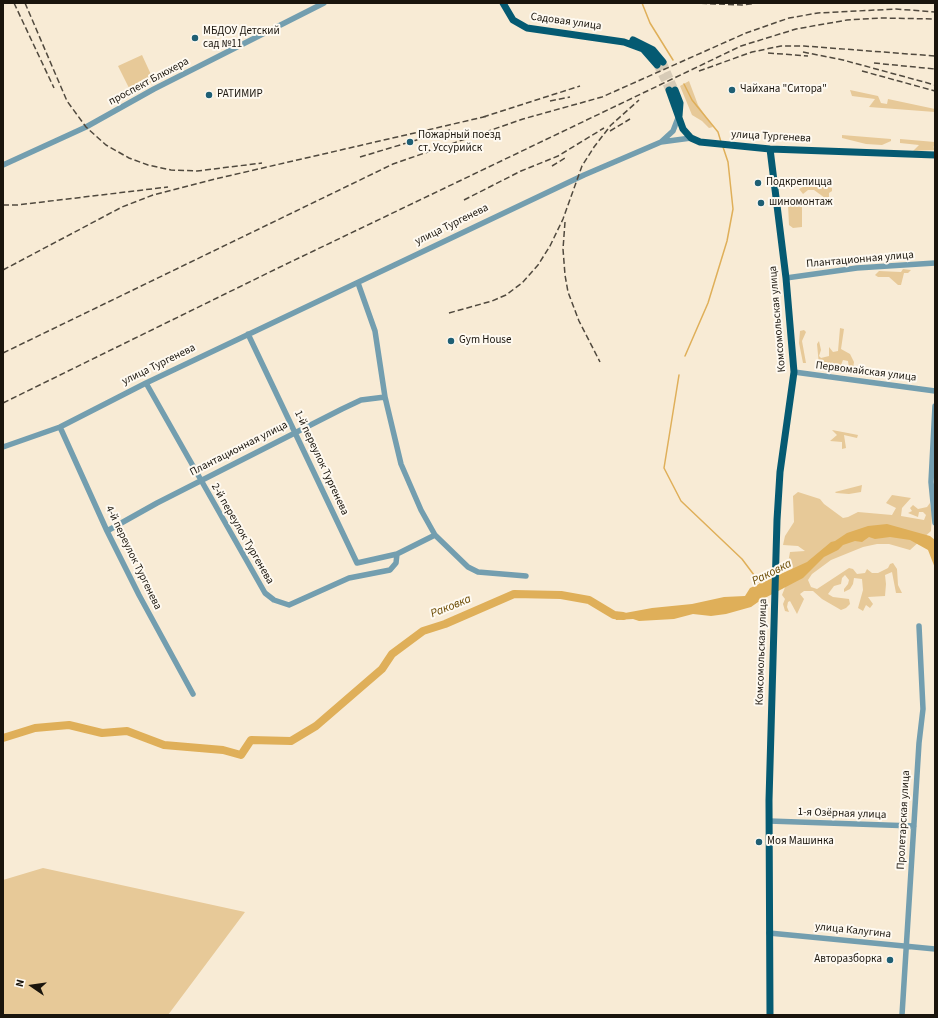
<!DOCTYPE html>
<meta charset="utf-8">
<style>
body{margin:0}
#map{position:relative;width:938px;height:1018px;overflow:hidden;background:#f8ebd5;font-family:"Source Sans 3",sans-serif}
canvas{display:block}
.frame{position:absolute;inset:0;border:4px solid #1a150d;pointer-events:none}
.north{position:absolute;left:12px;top:966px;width:40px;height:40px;-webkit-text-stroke:3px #fef9f0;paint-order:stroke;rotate:283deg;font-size:11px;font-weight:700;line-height:16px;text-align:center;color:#1a150d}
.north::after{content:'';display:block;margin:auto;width:14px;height:18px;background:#1a150d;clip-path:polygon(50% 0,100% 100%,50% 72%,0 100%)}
</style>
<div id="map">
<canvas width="938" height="1018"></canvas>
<div class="frame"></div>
<div class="north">N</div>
</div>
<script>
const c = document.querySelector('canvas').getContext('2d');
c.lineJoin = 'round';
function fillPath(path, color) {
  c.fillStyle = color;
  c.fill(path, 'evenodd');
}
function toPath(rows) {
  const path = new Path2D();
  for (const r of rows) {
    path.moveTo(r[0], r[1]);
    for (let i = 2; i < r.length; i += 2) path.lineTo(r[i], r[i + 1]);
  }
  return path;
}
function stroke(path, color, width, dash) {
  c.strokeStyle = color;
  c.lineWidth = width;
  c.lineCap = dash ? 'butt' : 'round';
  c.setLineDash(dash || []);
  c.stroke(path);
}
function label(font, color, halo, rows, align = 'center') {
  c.font = font + ' "Source Sans 3",sans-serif';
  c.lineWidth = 4;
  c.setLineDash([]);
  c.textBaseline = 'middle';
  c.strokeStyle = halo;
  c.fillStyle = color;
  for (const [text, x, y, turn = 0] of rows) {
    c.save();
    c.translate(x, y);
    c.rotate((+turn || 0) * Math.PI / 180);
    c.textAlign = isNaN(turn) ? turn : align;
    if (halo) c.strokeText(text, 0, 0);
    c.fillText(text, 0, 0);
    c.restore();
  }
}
const green = toPath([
 [142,55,154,81,131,92,118,66],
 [689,81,698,105,713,127,709,128,702,121,692,115,680,86],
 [850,90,878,96,881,103,887,104,888,99,935,109,935,112,869,107,875,99,852,96],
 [842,135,891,139,891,141,882,145,866,144,842,138],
 [900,139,935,142,935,146,933,147,935,148,935,150,913,151,919,145,900,143],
 [805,186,828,187,832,188,832,191,829,193,829,197,825,198,814,190,808,190,803,194,799,189],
 [793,202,802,206,802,227,793,228,789,225,788,204],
 [903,269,911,270,908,273,904,273,901,285,898,285,889,277,878,277,875,275,879,271,901,272],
 [840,328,844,329,841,349,850,354,854,362,853,368,849,368,848,361,843,360,841,365,842,372,835,372,836,368,833,367,828,371,825,371,819,365,817,344,819,341,821,350,819,356,821,358,829,356,829,347,833,352,838,351],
 [804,330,806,332,802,341,806,363,803,363,799,343,800,331],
 [832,430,853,434,858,435,857,438,844,435,846,448,842,449,842,442,830,441,837,435],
 [862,485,861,492,849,494,836,493,835,492],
 [798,492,820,499,824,504,843,518,848,517,858,512,892,515,896,508,886,503,892,495,911,498,902,508,901,516,924,520,926,515,923,512,919,512,918,517,908,513,912,511,910,508,913,505,918,509,927,507,930,503,932,515,931,531,910,550,889,544,877,544,863,547,831,560,812,574,808,580,811,587,817,589,849,568,853,569,857,574,865,573,867,569,872,573,878,573,888,568,890,564,893,563,897,569,898,585,902,593,896,593,892,572,885,575,886,584,885,596,868,597,873,604,870,608,866,605,863,611,858,608,863,590,862,579,854,578,853,584,850,589,844,592,844,589,848,584,849,580,845,575,842,578,841,584,834,586,828,594,833,597,849,599,850,604,846,608,841,610,822,599,813,591,804,591,800,594,804,599,797,614,790,601,788,602,787,607,789,612,785,611,783,604,785,599,782,595,793,567,788,563,790,552,805,551,798,546,783,545,785,536,794,522,793,496],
 [43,868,245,912,168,1015,3,1015,3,880]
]);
const water = toPath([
 [887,524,930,536,935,540,935,568,928,550,910,540,890,537,875,539,869,537,862,542,855,541,843,545,838,550,824,557,803,578,761,600,751,607,726,614,711,616,693,614,674,619,639,621,633,619,616,620,614,615,652,608,692,604,724,597,745,596,750,588,807,562,831,542,835,541,847,533,868,526]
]);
const stream = toPath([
 [642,3,650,23,673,60],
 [684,84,692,100,718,132,721,142],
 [685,356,708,303,727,241,733,209,728,162,723,147],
 [679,375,664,468,681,501,742,559,760,583]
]);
const river = toPath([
 [3,738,35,728,69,725,102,733,127,731,164,745,223,750,241,755,251,740,291,741,316,726,382,669,392,654,423,631,445,624,514,594,561,595,589,600,614,615,623,616]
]);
const majorTunnel = toPath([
 [663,62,675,90],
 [657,65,669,90]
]);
const minor = toPath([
 [661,142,673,131,678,118],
 [3,165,86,127,154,89,324,3],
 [786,278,857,268,935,263],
 [358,283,375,331,385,397,401,464,421,510,435,535,468,567,478,572,526,576],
 [248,334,357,563,397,554],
 [794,372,935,391],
 [146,383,265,593,274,600,289,605,349,578,390,570,396,563,397,554,435,535],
 [935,406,931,482,935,523],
 [60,427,107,531,139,595,193,694],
 [3,447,60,427,146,383,584,175,661,142,691,138],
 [107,531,157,503,342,409,361,400,385,397],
 [769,821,914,826],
 [769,933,935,949],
 [902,1015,919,743,923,709,919,626]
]);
const major = toPath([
 [503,3,513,20,527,28,624,42,643,49,657,65],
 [633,40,653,50,663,62],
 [669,90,683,129,691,138,700,142,770,149,935,155],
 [675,90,680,103,679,116],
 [770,149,786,278,794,372,780,472,777,520,769,800,770,1015]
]);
const rail = toPath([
 [14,3,54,88],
 [25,3,67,101,86,127,106,145,129,158,148,165,171,170,197,171,262,163],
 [692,3,742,5,757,3],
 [803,52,843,60,935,85],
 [768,53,808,56],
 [874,63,935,69],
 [699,71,752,52,781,46,804,46,935,56],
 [862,71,935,91],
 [550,101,570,97],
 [483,117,580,86],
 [610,131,630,119],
 [360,157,450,130],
 [552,166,565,158],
 [464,200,521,171,558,156,604,128],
 [3,205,17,205,168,187],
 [565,222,563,249,565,275,568,292,579,321,600,362],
 [3,270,122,207,153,195,215,179,488,116],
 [449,313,492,301,506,295,522,283,538,265,550,246,563,219,582,166,594,147,611,125,639,100],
 [3,353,393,164,523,119,602,97,746,33,789,18,818,13,896,9,935,12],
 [3,403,278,268,741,46,796,29,847,20,880,18,935,19]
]);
const markers = [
 [195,38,4,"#1f5f74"],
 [732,90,4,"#1f5f74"],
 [209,95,4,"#1f5f74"],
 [410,142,4,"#1f5f74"],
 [758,183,4,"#1f5f74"],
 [761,203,4,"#1f5f74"],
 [451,341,4,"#1f5f74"],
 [759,842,4,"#1f5f74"],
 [890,960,4,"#1f5f74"]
];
const streetNames = [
 ["Садовая улица",566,22,8],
 ["проспект Блюхера",149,82,-28],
 ["улица Тургенева",771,137,3],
 ["улица Тургенева",452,225,-26],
 ["Плантационная улица",860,260,-5],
 ["Комсомольская улица",778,319,-95],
 ["улица Тургенева",159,365,-26],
 ["Первомайская улица",866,372,7],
 ["Плантационная улица",239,449,-27],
 ["1-й переулок Тургенева",321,463,65],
 ["2-й переулок Тургенева",242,534,60],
 ["4-й переулок Тургенева",133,558,64],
 ["Комсомольская улица",762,652,-88],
 ["1-я Озёрная улица",842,814,2],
 ["Пролетарская улица",904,820,-87],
 ["улица Калугина",853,931,6]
];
const poiNames = [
 ["МБДОУ Детский",203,32],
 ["сад №11",203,45],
 ["Чайхана \"Ситора\"",740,90],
 ["РАТИМИР",217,95],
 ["Пожарный поезд",418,136],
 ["ст. Уссурийск",418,149],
 ["Подкрепицца",766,183],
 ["шиномонтаж",769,203],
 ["Gym House",459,341],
 ["Моя Машинка",767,842],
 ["Авторазборка",882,960,"right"]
];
const waterNames = [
 ["Раковка",772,573,-27],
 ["Раковка",451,607,-22]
];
fillPath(green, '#e7c998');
fillPath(water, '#dfaf59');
stroke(stream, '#dfaf59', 1.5);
stroke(river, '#dfaf59', 8);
stroke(majorTunnel, '#d7cbb7', 7, [7, 3.5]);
stroke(minor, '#739eaf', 5.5);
stroke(major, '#055a72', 7);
stroke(rail, '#50493e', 1.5, [6, 3]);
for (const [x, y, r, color] of markers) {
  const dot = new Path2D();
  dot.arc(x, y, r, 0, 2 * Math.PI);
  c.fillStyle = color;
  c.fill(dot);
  stroke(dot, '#fef9f0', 1.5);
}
label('11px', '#1a150d', '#fef9f0', streetNames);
label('11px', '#1a150d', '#fef9f0', poiNames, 'left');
label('italic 12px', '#6b4b03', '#fef9f0', waterNames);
</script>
